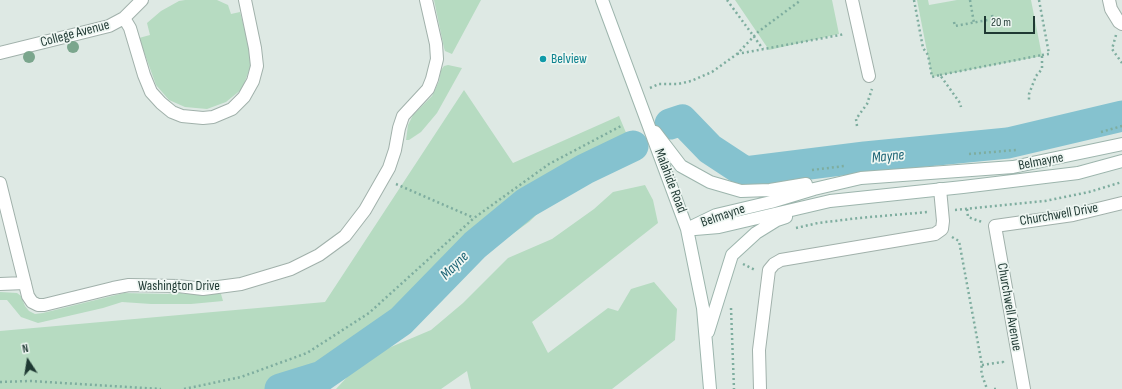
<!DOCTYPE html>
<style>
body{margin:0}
#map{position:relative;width:1122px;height:389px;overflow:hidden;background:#dee9e4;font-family:"Sofia Sans Condensed",sans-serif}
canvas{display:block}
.north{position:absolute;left:8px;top:341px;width:40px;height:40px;-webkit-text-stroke:3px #eef6f2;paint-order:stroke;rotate:348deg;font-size:11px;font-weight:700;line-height:16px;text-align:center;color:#1f3933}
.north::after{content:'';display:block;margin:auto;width:14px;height:18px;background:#1f3933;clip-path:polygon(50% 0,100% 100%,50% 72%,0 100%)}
.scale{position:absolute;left:984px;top:16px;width:51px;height:18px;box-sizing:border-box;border:2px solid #1f3933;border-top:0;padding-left:5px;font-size:12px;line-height:14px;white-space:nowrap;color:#1f3933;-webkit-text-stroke:3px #eef6f2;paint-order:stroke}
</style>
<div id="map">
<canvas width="1122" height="389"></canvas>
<div class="north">N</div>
<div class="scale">20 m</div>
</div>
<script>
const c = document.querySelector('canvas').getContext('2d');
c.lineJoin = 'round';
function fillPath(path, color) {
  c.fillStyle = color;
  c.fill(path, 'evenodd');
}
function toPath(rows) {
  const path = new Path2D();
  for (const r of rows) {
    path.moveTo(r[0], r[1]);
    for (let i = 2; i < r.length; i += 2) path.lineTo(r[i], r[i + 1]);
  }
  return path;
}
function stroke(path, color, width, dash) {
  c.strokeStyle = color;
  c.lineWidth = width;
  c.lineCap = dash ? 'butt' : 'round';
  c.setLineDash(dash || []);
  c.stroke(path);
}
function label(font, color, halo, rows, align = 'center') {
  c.font = font + ' "Sofia Sans Condensed",sans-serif';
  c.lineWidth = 3.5;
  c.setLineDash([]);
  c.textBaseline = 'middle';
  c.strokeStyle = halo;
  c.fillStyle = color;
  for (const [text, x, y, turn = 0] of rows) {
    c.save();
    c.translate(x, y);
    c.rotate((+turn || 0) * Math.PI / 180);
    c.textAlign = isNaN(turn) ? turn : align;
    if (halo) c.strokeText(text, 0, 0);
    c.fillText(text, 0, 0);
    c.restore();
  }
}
const green = toPath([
 [185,0,217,0,228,5,231,14,240,12,251,53,250,68,242,89,226,102,207,109,185,107,169,100,156,85,139,38,150,35,147,23,161,11,179,1],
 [434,0,481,0,452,54,445,51,444,48],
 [735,0,832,0,839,34,769,50],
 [917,0,928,0,929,5,957,0,1031,0,1042,56,932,77],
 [448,65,462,68,437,113,421,132,409,140,406,140,408,125,413,115,432,96,439,81,441,70,444,66],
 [464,90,513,163,619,116,635,154,631,158,555,197,529,222,504,240,447,289,383,320,379,336,323,382,306,389,0,389,0,331,325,302],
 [645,185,653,200,658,223,532,322,548,353,608,308,618,311,631,289,654,282,677,309,675,340,612,389,471,389,467,371,441,389,336,389,365,358,431,330,463,303,508,258,552,239,594,209,613,192],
 [0,292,17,293,21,296,25,306,29,311,35,314,43,313,124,293,168,294,179,292,184,294,221,294,223,301,191,304,151,304,122,302,103,308,38,323,21,317,7,300,0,300]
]);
const river = toPath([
 [670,124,682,120,710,149,745,172,865,157,1008,143,1122,116],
 [280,389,322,376,401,321,475,245,526,203,585,169,633,146]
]);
const path = toPath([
 [727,0,763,49],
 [914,0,923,48,928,55,932,77,940,75,960,103,961,107],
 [970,0,974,23],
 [1039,0,1049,54,1042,55],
 [954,22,955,26,993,19,992,15],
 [1116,35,1112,49,1122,63],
 [737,54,845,34],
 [940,75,1042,55,1042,69,1036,76,1029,94,1029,100],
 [650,88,659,84,678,84,691,81,712,72,737,54,758,32,801,0],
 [857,126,856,119,867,104,872,89],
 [1101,132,1122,126],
 [969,154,1016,150],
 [812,170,844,166],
 [396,184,474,218],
 [967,209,968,217,982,222],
 [955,210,1045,201,1089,192,1122,182],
 [796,228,818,223,859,218,928,212],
 [952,237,959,241,982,365,981,369,982,375,987,389],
 [743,264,755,270],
 [731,308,734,389],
 [982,365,1003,362,1003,363],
 [0,382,30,381,161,389],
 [184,389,241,377,307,353,369,313,474,218,549,164,621,126],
 [994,389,996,389]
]);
const street = toPath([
 [852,0,869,76],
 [1109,0,1111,9,1119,22,1122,24],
 [124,18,130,28,144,75,151,92,161,103,172,112,182,116,203,118,213,117,232,109,244,97,253,81,257,66,255,48,245,0],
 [0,53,109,26,124,18,142,0],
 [0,183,28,296,32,302,38,305,44,305,113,288,129,285,178,286,203,289,241,284,291,269,319,255,345,236,365,210,389,168,395,150,399,128,403,116,428,89,432,79,437,59,436,44,426,0],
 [0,284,25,283],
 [760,389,759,350,769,270,774,264,781,260,935,234,942,229,943,221,940,189],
 [1024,389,995,226,1073,215,1122,203]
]);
const secondary = toPath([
 [602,0,687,229,703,308,710,389],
 [655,132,681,166,710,182,741,191,770,190,806,184],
 [687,229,716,215,771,202,814,189,861,178,1013,167,1122,144],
 [695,229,719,227,830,201,963,187,1078,173,1122,161],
 [708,332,732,255,756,233,777,220,786,217]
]);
const trees = [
 [73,47],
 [29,57]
];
const markers = [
 [543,59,4,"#0f9aa8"]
];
const streetNames = [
 ["College Avenue",75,34,-15],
 ["Belmayne",1041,162,-11],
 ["Malahide Road",670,181,69],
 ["Churchwell Drive",1059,215,-10],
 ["Belmayne",723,216,-19],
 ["Washington Drive",179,286],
 ["Churchwell Avenue",1009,307,80]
];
const cultureNames = [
 ["Belview",551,59]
];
const waterNames = [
 ["Mayne",888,157,-6],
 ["Mayne",455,266,-45]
];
fillPath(green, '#b6dbc1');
stroke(river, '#85c2cf', 31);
stroke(street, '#a1b1ab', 14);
stroke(secondary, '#9db5ad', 14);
stroke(path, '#7ead9f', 2.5, [2, 3]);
stroke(street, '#fff', 12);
stroke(secondary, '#fff', 12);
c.fillStyle = '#7ba68d';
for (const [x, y] of trees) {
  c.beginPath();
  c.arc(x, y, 6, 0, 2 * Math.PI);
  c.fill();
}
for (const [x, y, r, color] of markers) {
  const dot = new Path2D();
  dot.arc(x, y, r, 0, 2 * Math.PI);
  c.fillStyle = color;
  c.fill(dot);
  stroke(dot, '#eef6f2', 1.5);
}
label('14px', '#1f3933', '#eef6f2', streetNames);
label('14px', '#0d838f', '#eef6f2', cultureNames, 'left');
label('italic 15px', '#1b6374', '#eef6f2', waterNames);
</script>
